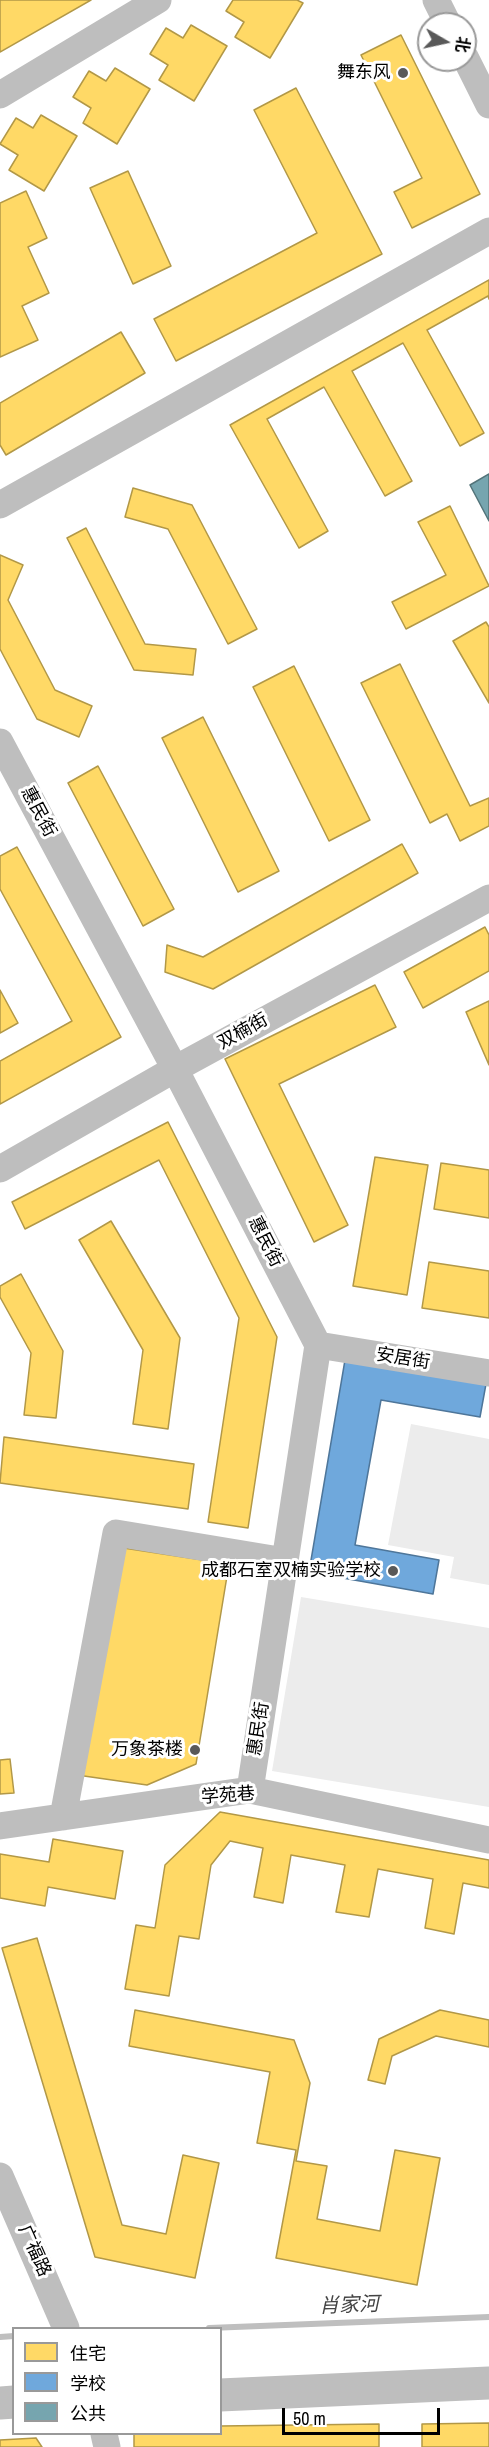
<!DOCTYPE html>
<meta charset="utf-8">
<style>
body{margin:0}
#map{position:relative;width:489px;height:2447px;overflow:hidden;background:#fff;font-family:"Archivo Narrow","Noto Sans SC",sans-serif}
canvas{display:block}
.legend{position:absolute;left:12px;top:2327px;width:210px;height:108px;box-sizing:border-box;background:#fff;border:2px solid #999;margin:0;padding:8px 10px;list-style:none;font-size:18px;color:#000}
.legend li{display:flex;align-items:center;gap:12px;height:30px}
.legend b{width:30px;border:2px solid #999}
.north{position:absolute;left:417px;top:12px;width:60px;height:60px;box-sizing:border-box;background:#fff;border:2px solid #999;border-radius:50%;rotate:99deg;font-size:16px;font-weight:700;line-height:24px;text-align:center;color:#000}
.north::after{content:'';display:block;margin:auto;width:21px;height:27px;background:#595959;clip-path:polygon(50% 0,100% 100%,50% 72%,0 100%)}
.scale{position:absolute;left:282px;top:2408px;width:158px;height:27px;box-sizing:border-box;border:3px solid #000;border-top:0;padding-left:8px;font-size:18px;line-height:21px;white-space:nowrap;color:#000;-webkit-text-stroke:4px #fff;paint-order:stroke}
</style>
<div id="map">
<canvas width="489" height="2447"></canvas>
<ul class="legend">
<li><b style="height:16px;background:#ffd966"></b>住宅</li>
<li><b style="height:16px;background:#6fa8dc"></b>学校</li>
<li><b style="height:16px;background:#76a5af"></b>公共</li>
</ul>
<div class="north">北</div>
<div class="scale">50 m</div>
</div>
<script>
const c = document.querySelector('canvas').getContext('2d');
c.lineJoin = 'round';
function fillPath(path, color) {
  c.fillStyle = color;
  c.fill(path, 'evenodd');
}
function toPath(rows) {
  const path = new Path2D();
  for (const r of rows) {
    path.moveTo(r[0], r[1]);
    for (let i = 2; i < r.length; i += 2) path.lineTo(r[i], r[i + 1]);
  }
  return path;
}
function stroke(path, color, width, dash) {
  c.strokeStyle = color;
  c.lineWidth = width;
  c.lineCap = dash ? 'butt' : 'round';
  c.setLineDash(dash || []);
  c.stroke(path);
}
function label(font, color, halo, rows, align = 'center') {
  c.font = font + ' "Archivo Narrow","Noto Sans SC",sans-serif';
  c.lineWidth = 6;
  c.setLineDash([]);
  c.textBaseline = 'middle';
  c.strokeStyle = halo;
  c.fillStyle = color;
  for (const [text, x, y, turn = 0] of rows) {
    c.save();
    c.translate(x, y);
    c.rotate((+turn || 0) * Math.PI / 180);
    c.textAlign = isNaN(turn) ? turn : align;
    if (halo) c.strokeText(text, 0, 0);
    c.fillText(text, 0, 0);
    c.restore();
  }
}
const green = toPath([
 [411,1424,489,1439,489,1585,450,1578,454,1557,388,1545],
 [301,1597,489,1628,489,1807,272,1771]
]);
const homes = toPath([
 [0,0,91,0,0,52,0,0],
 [233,0,297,0,303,3,270,58,235,37,244,22,226,11,233,0],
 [191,25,227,46,194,101,159,80,168,65,150,54,166,28,183,38,191,25],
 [401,35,480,194,412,228,394,192,422,178,361,55,401,35],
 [115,68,150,89,117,144,83,123,91,108,73,97,89,71,106,81,115,68],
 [296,88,382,254,176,361,154,319,317,233,254,110,296,88],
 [41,115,77,136,44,191,9,170,18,155,0,144,16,118,33,128,41,115],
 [128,171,171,266,133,284,90,188,128,171],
 [26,191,47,238,28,247,49,293,22,306,38,340,0,357,0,203,26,191],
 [489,280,489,299,488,296,427,330,484,433,460,446,403,343,352,371,412,481,385,496,324,387,267,419,328,531,299,548,230,425,489,280],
 [121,332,145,373,6,455,0,445,0,403,121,332],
 [133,488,192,505,257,629,228,644,168,529,125,517,133,488],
 [450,506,489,586,406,629,392,602,446,575,418,522,450,506],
 [86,528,145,644,196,649,193,675,134,670,67,538,86,528],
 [0,555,23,565,8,600,55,690,92,706,79,737,37,719,0,649,0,555],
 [486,622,489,627,489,703,453,641,486,622],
 [400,664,470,806,489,798,489,826,460,841,447,814,430,823,361,683,400,664],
 [294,666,370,820,329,841,253,687,294,666],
 [203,717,279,871,238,892,162,738,203,717],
 [98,766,174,909,143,926,68,783,98,766],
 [402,844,418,873,213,989,165,972,167,945,203,957,402,844],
 [17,847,121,1037,0,1104,0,1061,72,1021,0,889,0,856,17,847],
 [485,927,489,935,489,971,423,1008,404,972,485,927],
 [375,985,396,1027,279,1084,348,1225,314,1242,225,1059,375,985],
 [0,990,18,1023,0,1033,0,990],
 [489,1001,489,1065,466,1012,489,1001],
 [168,1122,277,1337,248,1528,208,1522,239,1318,159,1160,25,1229,12,1202,168,1122],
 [375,1157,428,1165,407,1295,353,1286,375,1157],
 [441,1163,489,1170,489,1218,434,1209,441,1163],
 [111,1221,180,1338,168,1429,133,1424,143,1350,79,1240,111,1221],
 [429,1262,489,1271,489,1318,422,1308,429,1262],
 [21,1274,63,1351,56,1418,24,1415,31,1353,0,1297,0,1286,21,1274],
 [4,1437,194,1464,188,1509,0,1483,4,1437],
 [117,1547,229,1564,196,1764,147,1785,77,1775,117,1547],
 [10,1759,14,1793,0,1794,0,1760,10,1759],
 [220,1812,489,1860,489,1888,463,1883,454,1934,425,1928,433,1879,378,1869,369,1917,336,1912,345,1865,291,1855,283,1903,254,1897,263,1848,230,1841,211,1865,199,1939,179,1936,169,1996,125,1989,136,1925,155,1928,165,1865,220,1812],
 [53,1839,123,1851,115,1899,48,1887,45,1906,0,1898,0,1854,49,1862,53,1839],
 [37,1938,122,2225,166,2234,183,2155,219,2163,195,2278,95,2257,2,1948,37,1938],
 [135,2010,294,2040,310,2083,296,2161,327,2166,317,2219,380,2231,395,2150,440,2158,417,2285,276,2258,296,2150,257,2143,270,2072,129,2046,135,2010],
 [440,2010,489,2020,489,2047,436,2036,392,2056,385,2084,368,2080,379,2039,440,2010],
 [489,2423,489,2447,422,2447,422,2424,489,2423],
 [379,2424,379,2447,134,2447,134,2434,220,2434,220,2426,379,2424],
 [36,2438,42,2447,0,2447,0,2440,36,2438]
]);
const schools = toPath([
 [345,1360,486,1384,480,1417,381,1400,355,1545,439,1560,433,1594,309,1572,345,1360]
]);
const public = toPath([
 [489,474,489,521,470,485,489,474]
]);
const stream = toPath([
 [209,2328,489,2317],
 [0,2337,14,2336]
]);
const minor = toPath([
 [436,0,448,24],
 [465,57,489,105],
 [0,95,158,0],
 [0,505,489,231],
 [0,742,175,1069,318,1345,250,1790],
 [0,1169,175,1069,489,898],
 [318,1345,489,1373],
 [63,1817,116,1533,285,1561],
 [0,1826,250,1790,489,1840],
 [0,2176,66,2328],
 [104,2434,107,2447]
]);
const major = toPath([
 [220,2395,489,2383],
 [0,2403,14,2402]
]);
const markers = [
 [403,73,6,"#595959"],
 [393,1571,6,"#595959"],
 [195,1750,6,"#595959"]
];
const poiNames = [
 ["舞东风",391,73],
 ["成都石室双楠实验学校",381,1571],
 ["万象茶楼",183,1750]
];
const streetNames = [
 ["惠民街",38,812,62],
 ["双楠街",243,1032,-29],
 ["惠民街",265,1242,63],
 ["安居街",403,1359,9],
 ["惠民街",259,1729,-81],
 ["学苑巷",228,1796,-4],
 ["广福路",34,2251,66]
];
const waterNames = [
 ["肖家河",349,2306,-2]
];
fillPath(green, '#ececec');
fillPath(homes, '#ffd966');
stroke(homes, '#b29847', 1.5);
fillPath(schools, '#6fa8dc');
stroke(schools, '#4e769a', 1.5);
fillPath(public, '#76a5af');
stroke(public, '#53747a', 1.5);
stroke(stream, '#bfbfbf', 6);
stroke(minor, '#bebebe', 27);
stroke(major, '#bebebe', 33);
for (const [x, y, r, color] of markers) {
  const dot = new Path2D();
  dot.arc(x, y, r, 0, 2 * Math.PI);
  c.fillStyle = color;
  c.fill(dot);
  stroke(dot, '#fff', 2);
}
label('18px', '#000', '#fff', poiNames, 'right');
label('18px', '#000', '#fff', streetNames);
label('italic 20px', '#444', '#fff', waterNames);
</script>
